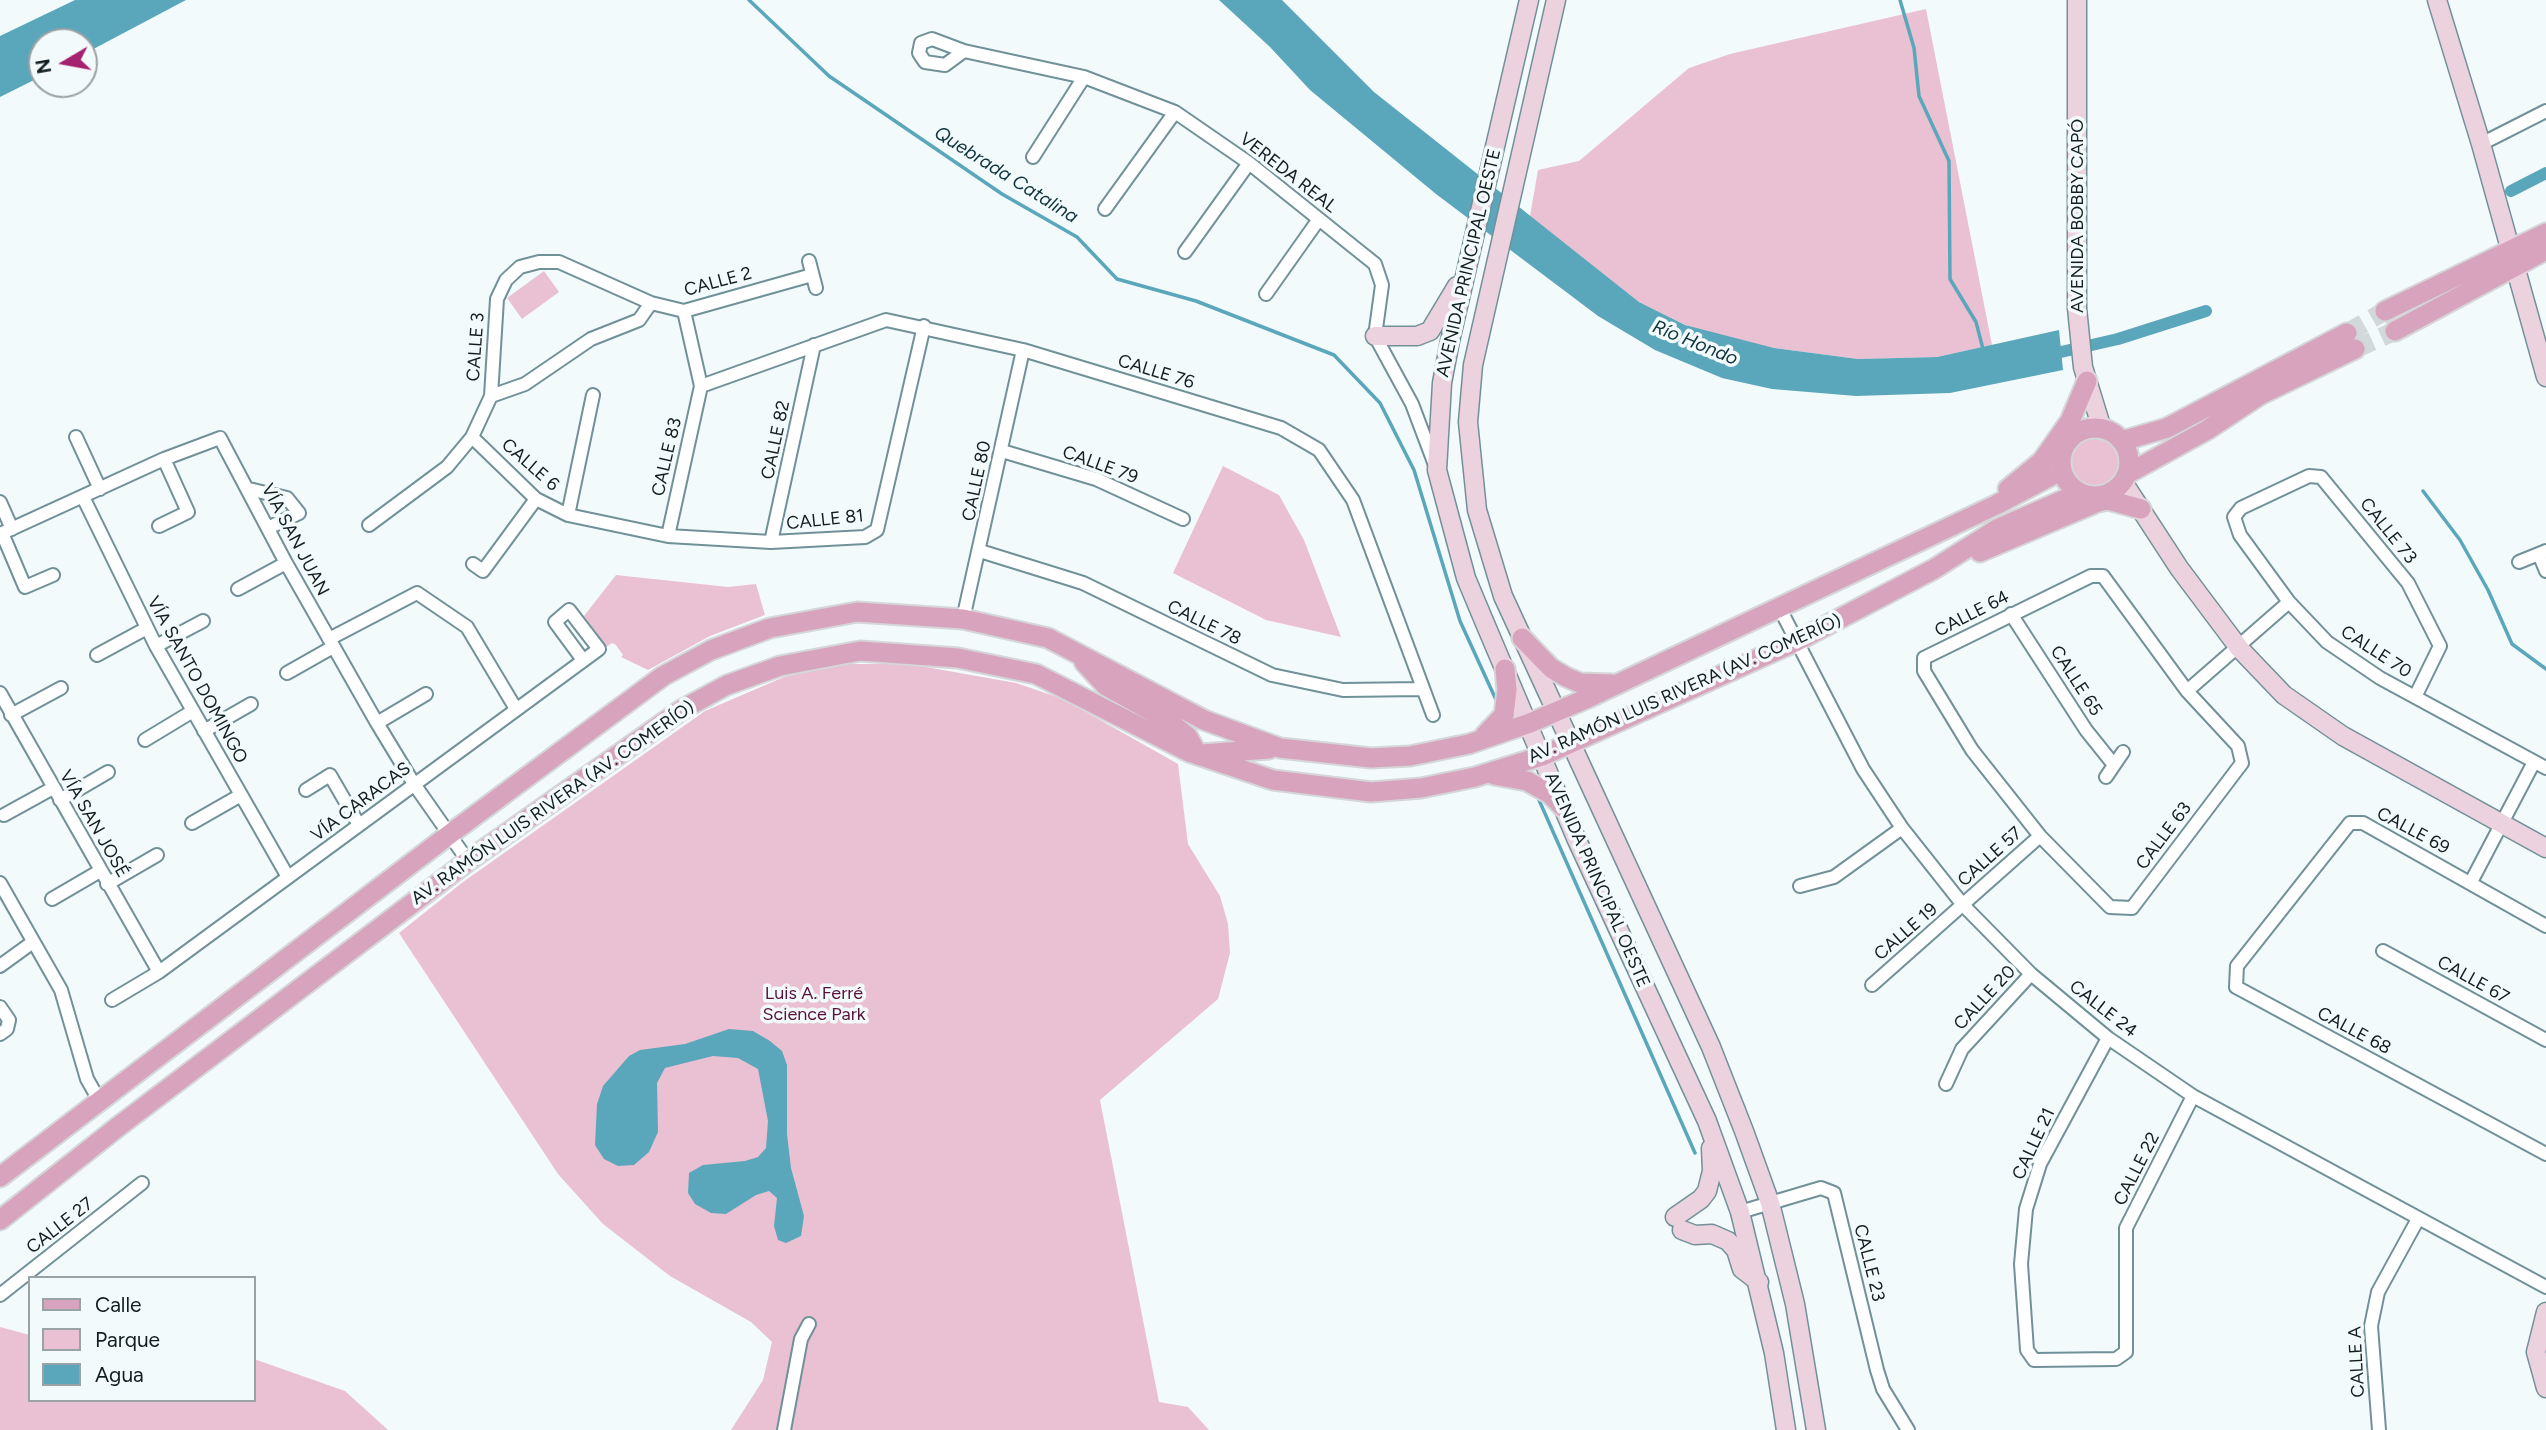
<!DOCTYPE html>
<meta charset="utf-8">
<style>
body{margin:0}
#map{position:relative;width:2546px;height:1430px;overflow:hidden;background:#f3fafc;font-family:Figtree,sans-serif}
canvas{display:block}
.legend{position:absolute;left:28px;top:1276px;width:228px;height:126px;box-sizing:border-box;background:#f3fafc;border:2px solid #99a2a5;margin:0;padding:9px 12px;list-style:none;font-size:21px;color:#121e22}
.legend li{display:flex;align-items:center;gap:14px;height:35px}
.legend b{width:35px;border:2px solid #99a2a5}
.north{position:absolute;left:28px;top:28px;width:70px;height:70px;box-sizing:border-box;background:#f3fafc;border:2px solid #99a2a5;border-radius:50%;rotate:260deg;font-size:19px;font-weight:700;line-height:28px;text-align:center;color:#121e22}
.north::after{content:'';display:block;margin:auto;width:24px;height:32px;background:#a5226e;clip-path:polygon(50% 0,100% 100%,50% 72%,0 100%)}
</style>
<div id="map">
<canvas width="2546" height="1430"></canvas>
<ul class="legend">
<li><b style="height:9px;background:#d8a3bd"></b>Calle</li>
<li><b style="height:19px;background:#e9c1d2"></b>Parque</li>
<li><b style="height:19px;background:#5aa7bb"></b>Agua</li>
</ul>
<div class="north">N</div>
</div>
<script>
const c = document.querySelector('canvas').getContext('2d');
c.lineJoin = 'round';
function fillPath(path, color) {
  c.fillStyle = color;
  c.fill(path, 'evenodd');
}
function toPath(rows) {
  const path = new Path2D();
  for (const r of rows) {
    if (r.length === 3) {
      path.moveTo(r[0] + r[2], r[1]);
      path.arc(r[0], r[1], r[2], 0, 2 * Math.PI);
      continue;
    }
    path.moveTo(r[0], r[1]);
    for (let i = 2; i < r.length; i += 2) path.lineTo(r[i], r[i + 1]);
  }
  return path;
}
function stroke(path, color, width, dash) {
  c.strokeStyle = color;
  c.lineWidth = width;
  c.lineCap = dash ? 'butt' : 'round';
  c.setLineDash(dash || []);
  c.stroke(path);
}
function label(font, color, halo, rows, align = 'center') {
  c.font = font + ' Figtree,sans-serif';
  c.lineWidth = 7;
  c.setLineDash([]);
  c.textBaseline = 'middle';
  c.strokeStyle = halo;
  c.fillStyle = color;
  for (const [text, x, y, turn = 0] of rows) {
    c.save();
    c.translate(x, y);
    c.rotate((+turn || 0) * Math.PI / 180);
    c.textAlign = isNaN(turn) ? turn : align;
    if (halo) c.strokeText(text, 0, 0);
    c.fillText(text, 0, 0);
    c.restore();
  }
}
const green = toPath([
 [1926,9,1992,345,1937,357,1858,359,1774,348,1726,338,1685,325,1639,302,1530,216,1538,170,1579,161,1689,68,1730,54],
 [544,271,559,292,522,319,507,298],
 [2095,463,30],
 [1223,466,1279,495,1304,540,1341,637,1266,620,1173,573],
 [616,575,728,587,756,584,765,615,710,636,648,670,621,657,623,655,616,645,612,643,606,647,584,616],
 [844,664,909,664,1016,683,1063,699,1178,764,1188,844,1220,896,1228,924,1230,953,1218,999,1100,1100,1159,1402,1188,1407,1209,1430,731,1430,763,1380,772,1342,751,1322,670,1276,603,1224,558,1174,399,933,463,882,705,711,784,677],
 [0,1327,30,1335,30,1400,254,1400,254,1359,345,1391,388,1430,0,1430]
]);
const water = toPath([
 [75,0,186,0,84,54,84,42,42,42,42,76,0,97,0,36],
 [1219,0,1282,0,1374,92,1639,302,1685,325,1774,348,1858,359,1937,357,2059,330,2063,370,1950,393,1856,396,1772,389,1722,378,1655,350,1598,316,1436,194,1310,90,1270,47],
 [729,1029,753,1031,770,1041,782,1051,787,1065,787,1134,791,1168,804,1216,801,1236,786,1243,778,1240,774,1226,777,1198,769,1191,756,1195,726,1214,711,1213,695,1204,688,1193,689,1173,703,1165,745,1161,758,1157,766,1148,768,1121,758,1069,738,1058,713,1056,665,1068,657,1083,658,1132,649,1152,634,1165,618,1166,604,1159,595,1145,597,1104,603,1086,629,1056,640,1050,685,1044]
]);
const stream = toPath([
 [749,0,829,76,1002,194,1077,237,1117,279,1196,301,1334,355,1380,403,1414,470,1460,621,1497,702],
 [1900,0,1914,48,1919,96,1949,161,1950,279,1976,322,1983,349],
 [2423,491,2460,540,2488,590,2512,644,2546,669],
 [1539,800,1695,1153]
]);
const canal = toPath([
 [2511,191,2546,173],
 [2061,352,2118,339,2206,311]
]);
const primaryTunnel = toPath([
 [2347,333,2385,311],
 [2355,349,2395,331]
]);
const street = toPath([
 [964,51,945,65,925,62,919,53,921,43,932,39,964,51,1084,77,1175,112,1249,163,1375,264,1382,285,1375,336,1412,404,1435,465],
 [2481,144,2546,111],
 [1033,157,1084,77],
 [1105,209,1175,112],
 [1185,252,1249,163],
 [809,261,816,288],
 [1266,294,1319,219],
 [701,386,886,320,1023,350,1281,428,1319,450,1353,500,1433,715],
 [491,396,525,384,591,339,639,320,651,303],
 [76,437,100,489],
 [472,437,536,499,568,515,668,536,771,542,865,537,877,530,924,326],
 [1002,451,1096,479,1183,519],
 [249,489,287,498,299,513,268,528],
 [83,497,156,646,288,877],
 [0,502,12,529],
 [568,515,593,395],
 [369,525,447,467,472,437,491,396,497,299,506,280,520,267,539,262,559,262,651,303,684,311,812,275],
 [159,526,188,512,164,459],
 [2,533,25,587,53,575],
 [0,534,164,459,220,438,286,563,377,723,414,784,468,861],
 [668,536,701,386,684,311],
 [771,542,814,345],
 [980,551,1083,583,1272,675,1343,690,1421,689],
 [2539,554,2546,571],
 [2519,562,2546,551],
 [473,564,483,571,536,499],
 [2091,576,2103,576,2187,691,2238,746,2242,763,2132,908,2110,907,2040,836,1972,750,1924,671,1924,658,2091,576],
 [238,589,286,563],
 [1779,607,1863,769,1902,828,1963,905,2031,974,2108,1038,2193,1096,2546,1287],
 [2011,614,2086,730,2114,765],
 [963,619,1023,350],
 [329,639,417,593,467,627,516,709],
 [156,646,203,621],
 [97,655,147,628],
 [287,673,333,647],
 [2187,691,2289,602],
 [0,693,159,972],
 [2415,697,2440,646,2408,583,2321,477,2309,476,2241,508,2234,517,2240,535,2289,602,2327,642,2380,678,2546,768],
 [11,715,61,688],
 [377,723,426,694],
 [204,731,251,704],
 [145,740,193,711],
 [2106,777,2123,752],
 [306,790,330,775,359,825],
 [60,800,108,772],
 [4,815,53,788],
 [192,823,241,795],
 [2471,882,2534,762],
 [0,883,61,990,87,1079,99,1100],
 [107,884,157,855],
 [1800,886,1834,877,1902,828],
 [52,899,100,871],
 [2546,926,2363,823,2350,823,2237,966,2236,987,2546,1154],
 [2383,951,2546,1040],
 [0,966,33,942],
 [1872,985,2040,836],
 [112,1000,159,972,599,649,569,610,555,622,583,660],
 [0,1007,9,1020,7,1029,0,1034],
 [2108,1038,2040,1164,2026,1209,2021,1264,2027,1350,2034,1360,2116,1359,2126,1352,2126,1228,2193,1096],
 [1946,1084,1962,1049,2031,974],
 [1740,1212,1821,1188,1834,1193,1877,1370,1883,1389,1908,1430],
 [0,1295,142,1183],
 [784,1430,801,1339,809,1324],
 [2379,1430,2371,1326,2378,1292,2418,1219]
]);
const secondary = toPath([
 [1529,0,1450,341,1442,383,1437,470,1466,578,1484,621,1576,838,1707,1121,1740,1212,1774,1353,1786,1430],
 [1556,0,1473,365,1468,422,1477,510,1503,596,1711,1047,1744,1131,1770,1203,1795,1304,1816,1430],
 [2077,0,2077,308,2083,367,2102,429],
 [2437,0,2481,144,2546,377],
 [1375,336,1417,336,1430,331,1457,286],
 [2123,482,2179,568,2239,648,2284,695,2343,736,2546,848],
 [1675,1217,1701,1199,1707,1191,1712,1171,1711,1148],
 [1682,1230,1695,1235,1712,1234,1728,1241,1736,1250,1742,1269,1759,1282],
 [2546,1312,2536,1352,2546,1388]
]);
const primary = toPath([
 [2385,311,2546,233],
 [2395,331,2546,250],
 [2095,462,34],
 [2122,441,2167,428,2347,333],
 [2127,474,2207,430,2260,395,2355,349],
 [2008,489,2042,461,2070,421,2087,381],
 [1980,552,2098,502,2108,500,2141,509],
 [1522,638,1551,668,1566,677,1580,683,1612,684],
 [1084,662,1106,686,1167,720,1188,737,1198,755],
 [1485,735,1504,715,1507,690,1505,669],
 [1202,754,1269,749],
 [1494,775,1527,781,1550,794,1563,807],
 [0,1177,450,834,663,676,711,650,770,628,857,612,963,619,1048,638,1204,720,1280,748,1371,758,1410,756,1469,744,1530,723,1588,698,1996,505,2062,470],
 [0,1220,119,1126,468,861,683,709,727,685,780,666,860,651,958,658,1036,674,1189,752,1273,780,1371,792,1421,788,1475,777,1542,756,1795,642,1934,569,1997,529,2079,493]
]);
const streetNames = [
 ["VEREDA REAL",1288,173,38],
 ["AVENIDA BOBBY CAPÓ",2078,216,-90],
 ["AVENIDA PRINCIPAL OESTE",1469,263,-77],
 ["CALLE 2",718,282,-15],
 ["CALLE 3",476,347,-86],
 ["CALLE 76",1156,372,17],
 ["CALLE 82",776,440,-78],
 ["CALLE 83",667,457,-77],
 ["CALLE 6",530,465,41],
 ["CALLE 79",1100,465,20],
 ["CALLE 80",977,481,-78],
 ["CALLE 81",825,520,-6],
 ["CALLE 73",2388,531,51],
 ["VÍA SAN JUAN",295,540,62],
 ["CALLE 64",1972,614,-27],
 ["CALLE 78",1204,623,26],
 ["CALLE 70",2376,652,33],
 ["VÍA SANTO DOMINGO",197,680,61],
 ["CALLE 65",2076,681,57],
 ["AV. RAMÓN LUIS RIVERA (AV. COMERÍO)",1685,689,-24],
 ["VÍA CARACAS",361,802,-37],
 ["AV. RAMÓN LUIS RIVERA (AV. COMERÍO)",553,803,-35],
 ["VÍA SAN JOSÉ",94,824,60],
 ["CALLE 69",2413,831,28],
 ["CALLE 63",2164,836,-53],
 ["CALLE 57",1990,857,-42],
 ["AVENIDA PRINCIPAL OESTE",1597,880,66],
 ["CALLE 19",1906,932,-41],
 ["CALLE 67",2473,980,29],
 ["CALLE 20",1985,998,-47],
 ["CALLE 24",2103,1009,38],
 ["CALLE 68",2354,1031,28],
 ["CALLE 21",2034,1144,-65],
 ["CALLE 22",2137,1169,-63],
 ["CALLE 27",60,1226,-38],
 ["CALLE 23",1869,1263,76],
 ["CALLE A",2357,1362,-93]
];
const parkNames = [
 ["Luis A. Ferré",814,994],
 ["Science Park",814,1015]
];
const waterNames = [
 ["Quebrada Catalina",1006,175,32],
 ["Río Hondo",1695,343,22]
];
fillPath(green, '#e9c1d2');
fillPath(water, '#5aa7bb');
stroke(stream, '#5aa7bb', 3.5);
stroke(canal, '#5aa7bb', 12);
stroke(primaryTunnel, '#d1d9db', 19, [19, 10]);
stroke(street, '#719199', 16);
stroke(secondary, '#719199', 21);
stroke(primary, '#d4d6d7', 23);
stroke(street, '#fff', 12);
stroke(secondary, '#ecd1de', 18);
stroke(primary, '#d8a3bd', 19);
label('18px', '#121e22', '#f3fafc', streetNames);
label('18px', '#59123b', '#f3fafc', parkNames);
label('italic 19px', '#0e333c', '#f3fafc', waterNames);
</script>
